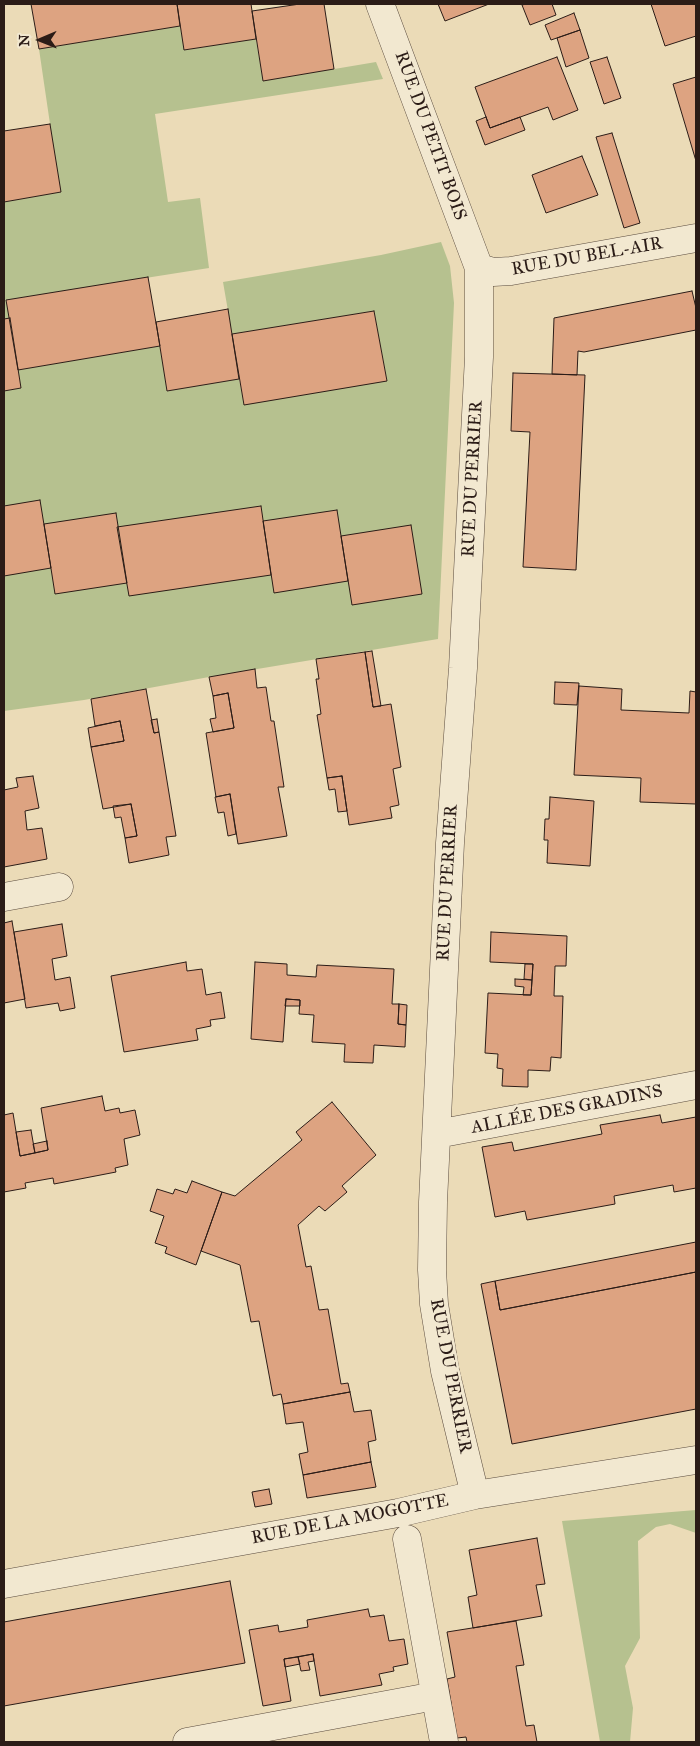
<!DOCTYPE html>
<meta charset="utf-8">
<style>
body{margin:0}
#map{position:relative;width:700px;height:1746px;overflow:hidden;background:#ebdbb7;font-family:"IM FELL Great Primer",serif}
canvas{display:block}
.frame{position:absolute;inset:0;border:5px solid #2b1c17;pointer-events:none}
.north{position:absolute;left:15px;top:15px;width:50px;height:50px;-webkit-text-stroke:4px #f2e8d0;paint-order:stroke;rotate:269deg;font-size:14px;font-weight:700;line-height:20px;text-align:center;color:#2b1c17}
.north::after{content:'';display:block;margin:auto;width:18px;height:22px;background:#2b1c17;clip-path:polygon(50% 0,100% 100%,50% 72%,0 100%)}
</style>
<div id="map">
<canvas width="700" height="1746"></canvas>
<div class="frame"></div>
<div class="north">N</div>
</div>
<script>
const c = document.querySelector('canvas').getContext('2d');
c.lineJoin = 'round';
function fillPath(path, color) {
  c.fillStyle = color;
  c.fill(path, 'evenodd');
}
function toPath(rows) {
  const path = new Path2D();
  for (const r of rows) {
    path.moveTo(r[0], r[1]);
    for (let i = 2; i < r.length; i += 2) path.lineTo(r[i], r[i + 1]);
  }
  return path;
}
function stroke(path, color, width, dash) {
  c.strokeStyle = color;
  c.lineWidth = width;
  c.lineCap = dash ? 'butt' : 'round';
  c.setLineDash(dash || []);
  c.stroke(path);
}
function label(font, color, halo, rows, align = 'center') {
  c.font = font + ' "IM FELL Great Primer",serif';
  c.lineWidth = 5;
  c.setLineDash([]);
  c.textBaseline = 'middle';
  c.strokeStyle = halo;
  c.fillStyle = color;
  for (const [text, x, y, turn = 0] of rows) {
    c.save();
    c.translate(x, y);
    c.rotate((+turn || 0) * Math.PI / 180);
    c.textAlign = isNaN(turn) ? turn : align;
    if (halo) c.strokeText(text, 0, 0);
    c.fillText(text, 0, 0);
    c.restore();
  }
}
const green = toPath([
 [180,26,185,50,256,39,263,81,376,62,383,79,155,114,168,202,200,198,209,268,6,300,10,318,4,319,4,202,60,192,39,49],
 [441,242,450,266,454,303,438,639,209,677,84,700,4,711,4,391,21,388,18,370,160,346,167,391,239,379,244,404,387,380,374,311,232,334,223,282,381,255],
 [696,1510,696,1533,670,1524,656,1527,638,1541,640,1638,625,1666,633,1708,630,1742,600,1742,562,1521]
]);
const building = toPath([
 [31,4,177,4,180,26,39,49,31,4],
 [177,4,251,4,256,39,184,50,177,4],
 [300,4,324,4,334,69,263,81,252,11,300,4],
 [438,4,489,4,445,21,438,4],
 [526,4,552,4,556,15,530,25,522,5,526,4],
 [651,4,696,4,696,36,665,46,651,4],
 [574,13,580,30,551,40,545,25,574,13],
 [580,30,589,58,566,67,557,38,580,30],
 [557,57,578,110,553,120,548,107,490,128,475,87,557,57],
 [607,57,621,98,604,104,590,62,607,57],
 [696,77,696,161,673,84,696,77],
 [486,117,490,128,520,117,525,130,485,145,476,121,486,117],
 [50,124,61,192,4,202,4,131,50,124],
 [612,133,640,223,624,228,596,137,612,133],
 [582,156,598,195,546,213,532,175,582,156],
 [148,277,160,346,18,370,6,300,148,277],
 [692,291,696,308,696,330,584,352,578,351,577,375,552,374,554,318,692,291],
 [228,309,239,379,167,391,156,322,228,309],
 [374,311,387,381,244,405,232,334,374,311],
 [10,318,21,388,4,391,4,319,10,318],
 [513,373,585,375,576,570,523,567,530,432,511,431,513,373],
 [40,500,51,568,4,576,4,506,40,500],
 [261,506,271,575,129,596,117,527,261,506],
 [337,510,348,581,274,593,263,521,337,510],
 [116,513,127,583,55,594,44,524,116,513],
 [411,525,422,594,352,605,341,536,411,525],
 [372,651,381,706,373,707,365,652,372,651],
 [365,652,373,707,391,704,401,767,393,769,399,805,390,807,392,818,349,825,342,776,327,778,317,715,321,714,316,679,319,679,316,659,365,652],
 [255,669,257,688,266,687,271,721,274,721,284,787,278,787,287,836,238,844,230,794,216,797,206,733,234,728,228,693,213,696,209,677,255,669],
 [555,682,579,683,577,705,554,704,555,682],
 [579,686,622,689,621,710,689,713,690,691,696,692,696,804,640,802,641,778,574,775,579,686],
 [146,689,154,733,159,732,176,836,166,837,169,855,129,863,125,838,137,836,131,804,103,809,91,747,124,741,120,721,95,726,91,699,146,689],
 [228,693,234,728,213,732,210,719,216,718,213,696,228,693],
 [157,719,159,732,154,733,151,720,157,719],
 [120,721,124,741,91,747,88,728,120,721],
 [33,776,39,808,25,811,27,830,42,828,47,859,4,867,4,790,18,787,16,778,33,776],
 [342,776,347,811,338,812,335,789,329,790,327,778,342,776],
 [230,794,236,834,228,836,224,812,218,813,215,797,230,794],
 [550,797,594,801,590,866,547,863,548,840,544,840,545,819,549,819,550,797],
 [131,804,137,836,125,838,121,817,115,818,113,806,131,804],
 [12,921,25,999,4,1003,4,923,12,921],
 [62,924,67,956,52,959,55,980,70,977,75,1008,60,1011,58,1003,26,1008,14,932,62,924],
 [491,932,567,936,566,966,555,966,554,996,563,996,561,1058,551,1057,550,1071,528,1070,528,1087,502,1086,503,1069,497,1068,498,1054,485,1053,488,993,531,995,532,980,533,964,490,962,491,932],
 [186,962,187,971,202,969,206,995,221,992,225,1018,210,1020,211,1026,196,1029,198,1040,124,1052,111,976,186,962],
 [255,962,287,964,287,975,316,977,317,965,394,969,392,1004,399,1004,398,1024,406,1025,405,1047,374,1045,373,1063,344,1062,345,1044,312,1042,314,1015,299,1014,300,1000,286,999,283,1042,251,1039,255,962],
 [525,964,533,964,532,980,524,979,525,964],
 [515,979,532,980,531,995,523,995,524,987,515,986,515,979],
 [286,999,300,1000,300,1006,285,1006,286,999],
 [399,1004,407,1005,406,1025,398,1024,399,1004],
 [102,1096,105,1111,119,1108,120,1113,135,1110,140,1135,124,1139,128,1165,115,1168,116,1172,54,1184,53,1178,25,1183,26,1188,4,1192,4,1115,13,1113,20,1156,48,1150,41,1108,102,1096],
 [332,1102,376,1155,342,1186,347,1192,325,1211,319,1206,298,1225,306,1267,311,1266,319,1310,328,1309,341,1384,348,1383,350,1392,283,1404,281,1394,273,1396,259,1321,251,1322,240,1265,201,1251,222,1192,235,1196,302,1140,296,1132,332,1102],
 [660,1115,662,1123,696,1117,696,1188,674,1192,673,1185,614,1196,615,1204,527,1220,525,1211,495,1217,482,1147,512,1142,514,1151,602,1134,600,1125,660,1115],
 [31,1130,35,1153,20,1156,16,1132,31,1130],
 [47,1141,48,1150,35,1153,33,1144,47,1141],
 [192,1181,222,1192,196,1265,165,1253,167,1247,155,1243,164,1216,150,1211,157,1189,173,1194,175,1189,187,1193,192,1181],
 [696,1242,696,1272,500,1310,495,1281,696,1242],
 [696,1272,696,1409,512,1444,481,1284,495,1281,500,1310,696,1272],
 [350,1392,354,1412,371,1410,376,1440,368,1442,371,1462,303,1475,299,1454,308,1452,303,1422,286,1424,283,1404,350,1392],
 [371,1462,376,1487,307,1498,303,1475,371,1462],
 [269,1489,272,1504,255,1507,252,1492,269,1489],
 [537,1538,545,1584,536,1585,542,1616,473,1628,468,1597,477,1595,469,1550,537,1538],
 [230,1581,245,1663,4,1706,4,1622,230,1581],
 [368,1609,370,1617,384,1615,389,1641,404,1639,408,1664,393,1667,394,1671,379,1674,382,1685,320,1696,313,1654,284,1659,291,1701,263,1706,249,1630,278,1625,279,1632,308,1627,307,1620,368,1609],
 [516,1621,524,1665,516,1666,526,1726,534,1725,537,1742,467,1742,466,1737,457,1738,447,1679,455,1677,447,1632,516,1621],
 [313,1654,314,1661,308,1662,310,1670,301,1671,298,1657,313,1654],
 [298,1657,300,1664,285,1667,284,1659,298,1657]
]);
const minor = toPath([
 [380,4,479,268,479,357,463,668,450,843,433,1202,432,1270,434,1304,445,1371,475,1495],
 [479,268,493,272,511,271,696,238],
 [4,897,59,887],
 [437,1134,696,1085],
 [407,1539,444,1742],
 [4,1584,398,1513,475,1495,696,1460],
 [187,1742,435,1696]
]);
const streetNames = [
 ["RUE DU PETIT BOIS",430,136,70],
 ["RUE DU BEL-AIR",587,257,-10],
 ["RUE DU PERRIER",473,479,-87],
 ["RUE DU PERRIER",448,883,-87],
 ["ALLÉE DES GRADINS",567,1110,-11],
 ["RUE DU PERRIER",450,1376,79],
 ["RUE DE LA MOGOTTE",350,1520,-11]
];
fillPath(green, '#b6c18f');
fillPath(building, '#dda381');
stroke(building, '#2b1c17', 1);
stroke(minor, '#5b4c3f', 29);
stroke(minor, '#f2e8d0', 28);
label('18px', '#2b1c17', '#f2e8d0', streetNames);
</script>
